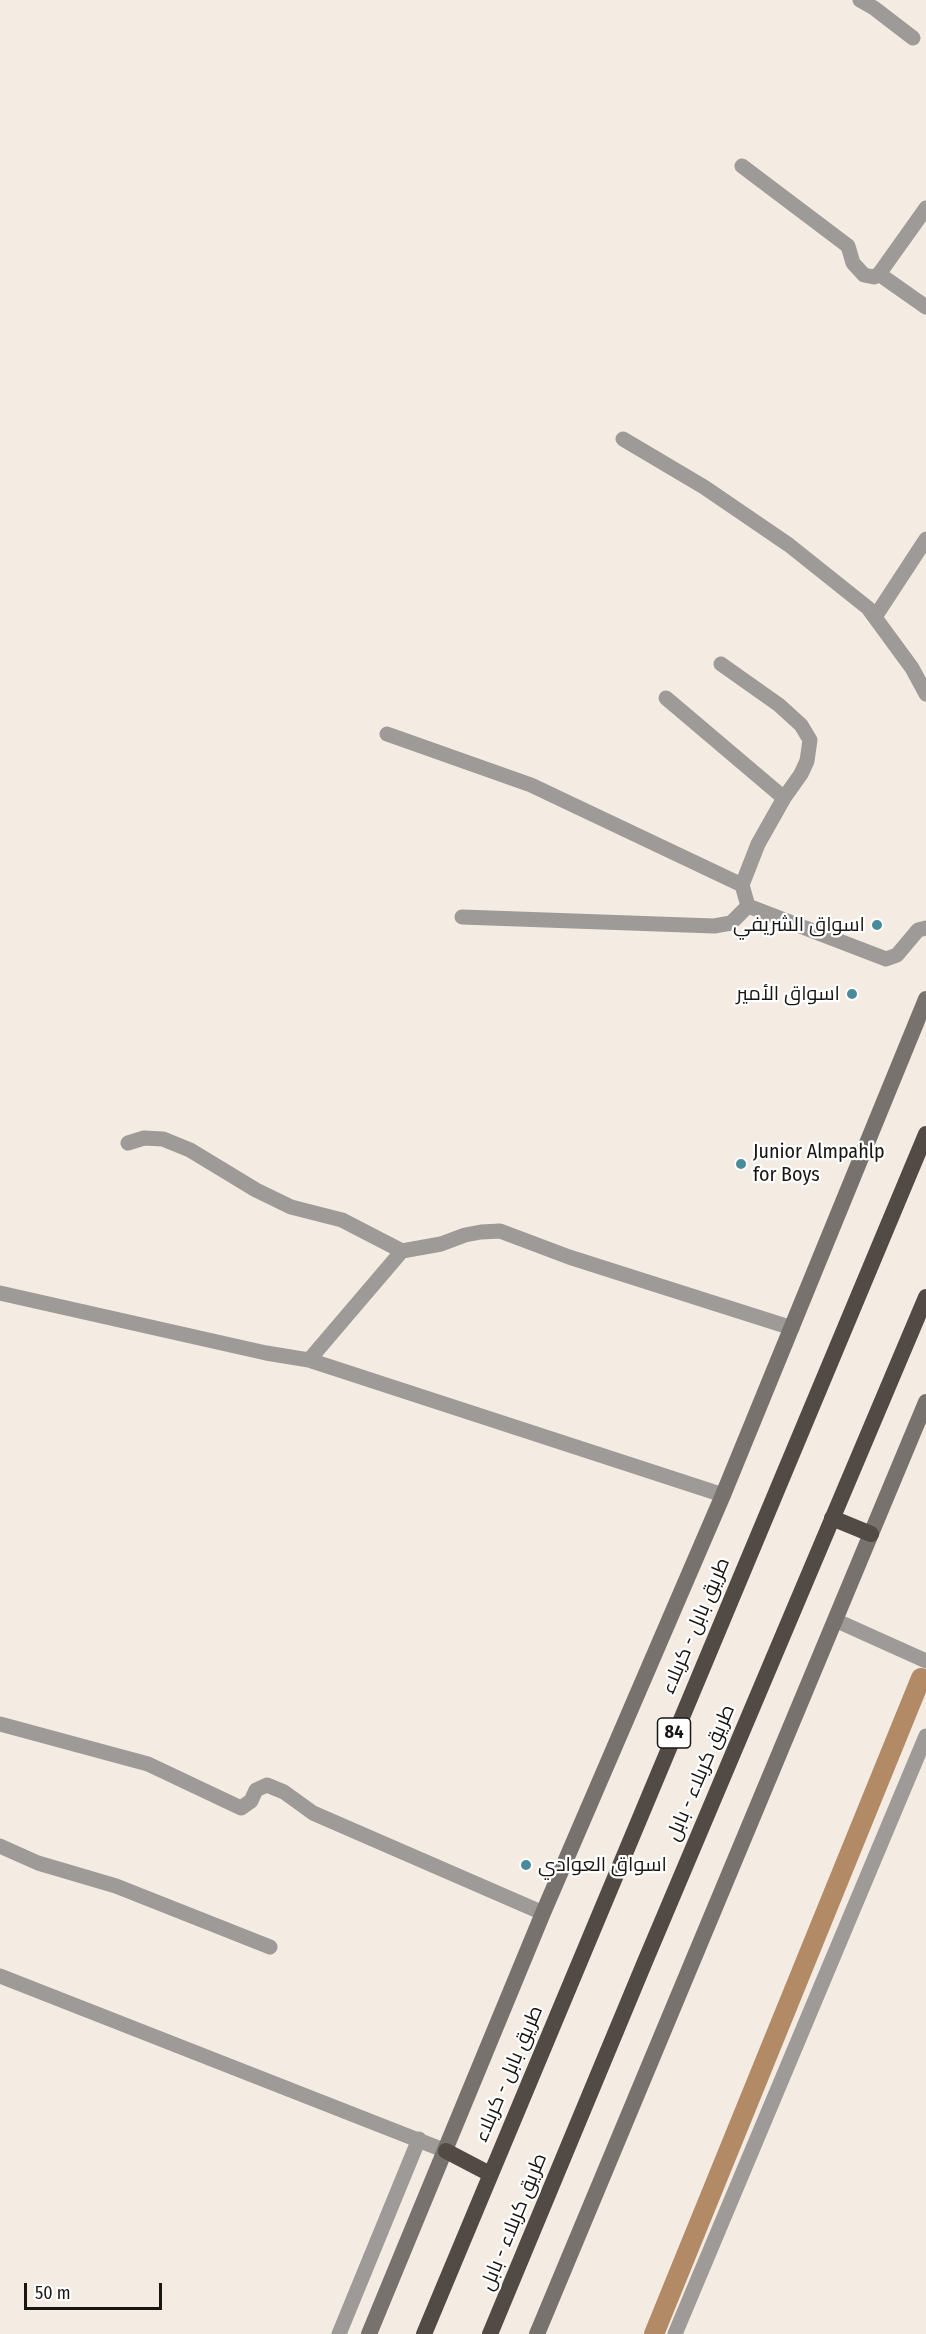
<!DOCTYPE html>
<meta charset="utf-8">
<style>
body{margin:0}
#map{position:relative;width:926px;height:2334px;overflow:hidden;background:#f4ebe3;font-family:"Fira Sans Condensed",sans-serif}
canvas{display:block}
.scale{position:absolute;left:24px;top:2283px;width:138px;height:27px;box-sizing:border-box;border:3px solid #191613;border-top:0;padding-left:8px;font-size:18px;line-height:21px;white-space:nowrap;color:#191613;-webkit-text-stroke:4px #fff;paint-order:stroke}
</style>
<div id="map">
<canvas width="926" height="2334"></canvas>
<div class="scale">50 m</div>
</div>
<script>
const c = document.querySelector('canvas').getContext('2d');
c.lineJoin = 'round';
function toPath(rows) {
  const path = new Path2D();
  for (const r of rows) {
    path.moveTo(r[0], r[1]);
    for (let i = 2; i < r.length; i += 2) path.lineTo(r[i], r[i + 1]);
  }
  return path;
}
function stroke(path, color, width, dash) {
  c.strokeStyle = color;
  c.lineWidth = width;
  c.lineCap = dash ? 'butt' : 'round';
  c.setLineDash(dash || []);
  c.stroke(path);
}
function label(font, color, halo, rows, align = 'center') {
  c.font = font + ' "Fira Sans Condensed",Cairo,sans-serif';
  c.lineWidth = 4.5;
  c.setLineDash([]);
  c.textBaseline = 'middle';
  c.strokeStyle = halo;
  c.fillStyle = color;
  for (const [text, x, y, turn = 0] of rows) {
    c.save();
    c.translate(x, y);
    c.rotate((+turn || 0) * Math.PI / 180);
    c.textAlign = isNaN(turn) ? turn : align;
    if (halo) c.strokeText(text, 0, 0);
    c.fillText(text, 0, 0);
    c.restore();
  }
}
const canal = toPath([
 [654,2334,921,1678]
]);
const minor = toPath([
 [860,0,874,8,913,38],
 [742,166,848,246,853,263,864,275,874,277,879,274,926,208],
 [879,274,926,307],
 [623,439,704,487,789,545,868,608,912,668,926,694],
 [875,617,926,539],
 [721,664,779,705,801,725,810,740,807,761,801,774,784,798,758,844,742,885],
 [666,698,784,798],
 [387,734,531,785,742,885,748,906],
 [748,906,886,959,897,955,918,930,926,928],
 [462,917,714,926,731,923,748,906],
 [128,1143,144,1138,163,1139,190,1150,256,1190,291,1207,342,1220,402,1251],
 [0,1293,266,1353,309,1360,723,1495],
 [309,1360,402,1251,441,1244,465,1235,481,1232,500,1231,569,1257,792,1328],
 [835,1620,926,1661],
 [0,1724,148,1764,241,1808,251,1801,256,1790,267,1785,284,1792,313,1813,543,1913],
 [0,1846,38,1863,116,1886,270,1947],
 [0,1976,446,2151],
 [339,2334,419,2139],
 [675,2334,926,1736]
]);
const secondary = toPath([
 [369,2334,543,1913,723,1495,926,999],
 [537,2334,926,1402]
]);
const trunk = toPath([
 [832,1518,871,1534],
 [446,2151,490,2174],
 [424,2334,926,1134],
 [490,2334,644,1964,926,1297]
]);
const markers = [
 [877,925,6,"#488b9b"],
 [852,994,6,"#488b9b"],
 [741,1164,6,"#488b9b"],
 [526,1865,6,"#488b9b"]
];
const shields = [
 [674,1733,33]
];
const shieldNames = [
 ["84",674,1733]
];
const poiNames = [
 ["اسواق الشريفي",865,925],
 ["اسواق الأمير",840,994],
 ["Junior Almpahlp",753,1152,"left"],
 ["for Boys",753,1175,"left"],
 ["اسواق العوادي",538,1865,"left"]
];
const streetNames = [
 ["طريق بابل - كربلاء",696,1626,-67],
 ["طريق كربلاء - بابل",701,1773,-67],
 ["طريق بابل - كربلاء",509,2074,-67],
 ["طريق كربلاء - بابل",514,2222,-68]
];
stroke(canal, '#b28a65', 20);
stroke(minor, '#9d9a97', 15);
stroke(secondary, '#78726e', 16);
stroke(trunk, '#524b45', 16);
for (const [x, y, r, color] of markers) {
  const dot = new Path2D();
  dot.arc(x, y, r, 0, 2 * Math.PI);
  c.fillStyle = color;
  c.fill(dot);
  stroke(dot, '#fff', 2);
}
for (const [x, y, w] of shields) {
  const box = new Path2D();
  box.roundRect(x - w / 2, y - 15, w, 30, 4.5);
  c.fillStyle = '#fff';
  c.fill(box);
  stroke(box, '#191613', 1.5);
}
label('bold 18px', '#191613', null, shieldNames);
label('20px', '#191613', '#fff', poiNames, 'right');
label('20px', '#191613', '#fff', streetNames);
</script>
